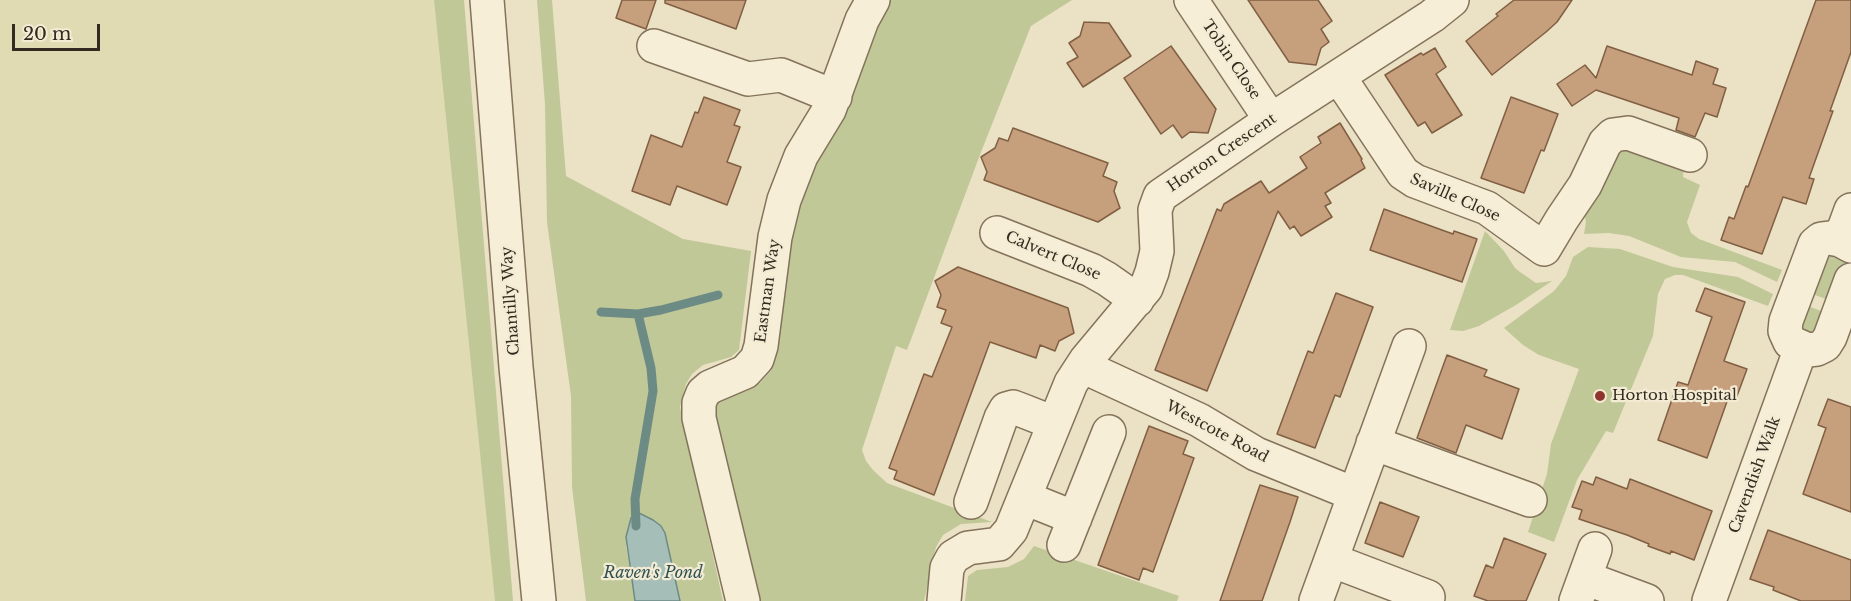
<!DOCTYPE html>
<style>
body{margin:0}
#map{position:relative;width:1851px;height:601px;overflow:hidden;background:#ebe1c4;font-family:"Libre Baskerville",serif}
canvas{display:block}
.scale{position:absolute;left:12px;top:24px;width:88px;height:27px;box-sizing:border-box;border:3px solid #352a1f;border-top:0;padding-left:8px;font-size:18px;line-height:21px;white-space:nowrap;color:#352a1f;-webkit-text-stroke:4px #f3ebd3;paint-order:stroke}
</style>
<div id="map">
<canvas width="1851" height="601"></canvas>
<div class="scale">20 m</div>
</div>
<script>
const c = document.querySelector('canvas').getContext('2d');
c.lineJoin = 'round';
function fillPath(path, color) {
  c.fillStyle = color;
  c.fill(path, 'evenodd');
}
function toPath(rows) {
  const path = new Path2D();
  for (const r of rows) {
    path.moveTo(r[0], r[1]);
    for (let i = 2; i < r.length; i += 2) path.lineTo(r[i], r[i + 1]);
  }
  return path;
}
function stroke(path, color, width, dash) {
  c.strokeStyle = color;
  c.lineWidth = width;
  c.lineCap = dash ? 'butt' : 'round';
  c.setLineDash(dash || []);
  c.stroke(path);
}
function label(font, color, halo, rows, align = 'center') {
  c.font = font + ' "Libre Baskerville",serif';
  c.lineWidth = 4.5;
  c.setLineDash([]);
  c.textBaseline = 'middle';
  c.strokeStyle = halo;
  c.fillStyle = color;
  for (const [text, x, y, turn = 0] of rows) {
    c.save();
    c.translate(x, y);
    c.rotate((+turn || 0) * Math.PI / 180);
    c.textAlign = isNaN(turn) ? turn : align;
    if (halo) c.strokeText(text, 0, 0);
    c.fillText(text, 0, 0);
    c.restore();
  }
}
const farmland = toPath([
 [0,0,434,0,495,601,0,601]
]);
const green = toPath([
 [434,0,464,0,513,601,495,601],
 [537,0,552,0,566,176,683,239,751,251,739,350,731,357,703,365,692,374,686,384,680,407,723,601,680,601,665,533,626,545,635,601,586,601,572,487,571,396,547,222,545,104],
 [891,0,1072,0,1031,26,981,152,907,350,896,346,862,450,866,461,873,470,887,483,992,522,961,524,943,535,936,547,924,601,757,601,714,407,716,401,735,390,752,387,760,383,771,371,776,348,786,255,800,197,880,16],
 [1616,143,1684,165,1683,177,1700,185,1687,222,1691,233,1699,239,1782,270,1777,282,1735,262,1681,257,1629,236,1609,233,1584,234,1586,222,1584,214],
 [1485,231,1504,251,1515,268,1520,272,1536,283,1552,281,1516,305,1479,326,1463,331,1450,330],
 [1588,247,1620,249,1673,267,1738,277,1773,294,1768,306,1683,275,1675,275,1665,279,1658,294,1653,336,1613,433,1606,431,1577,480,1554,542,1528,532,1547,474,1551,444,1579,369,1539,355,1523,345,1504,328,1554,291,1566,276,1573,257],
 [1831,253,1841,257,1845,264,1845,270,1834,302,1804,291,1815,264],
 [1800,303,1829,314,1814,334,1807,333,1800,330],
 [1034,546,1179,596,1177,601,965,601,968,576,977,570,1008,567,1024,559]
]);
const water = toPath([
 [639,513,653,520,661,526,665,533,680,601,635,601,626,537,631,518,639,513]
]);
const stream = toPath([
 [601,312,638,314,651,368,653,391,635,499,636,526],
 [638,314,661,310,718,295]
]);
const building = toPath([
 [622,0,656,0,646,29,616,18,622,0],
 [665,0,746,0,736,29,665,3,665,0],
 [1248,0,1318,0,1332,21,1321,29,1329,42,1321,48,1316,65,1289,62,1248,0],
 [1514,0,1572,0,1557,22,1546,32,1492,75,1466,41,1498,16,1496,14,1514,0],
 [1816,0,1851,0,1851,52,1830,111,1833,111,1809,178,1814,179,1806,204,1783,197,1762,254,1721,240,1729,217,1734,219,1746,186,1748,187,1816,0],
 [1084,22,1109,23,1131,56,1083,87,1067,63,1078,57,1069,43,1080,36,1084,22],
 [1171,46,1216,109,1208,133,1190,132,1182,138,1173,125,1161,134,1124,78,1171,46],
 [1607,46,1692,75,1696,61,1718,69,1713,84,1726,88,1717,117,1705,113,1695,137,1676,130,1679,118,1596,90,1572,106,1557,84,1585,65,1596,78,1607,46],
 [1435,48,1446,67,1436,74,1462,115,1432,133,1425,122,1418,126,1385,75,1421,53,1423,55,1435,48],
 [704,97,740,110,734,125,740,127,727,162,741,167,727,205,677,186,670,205,632,191,651,135,682,147,695,112,698,113,704,97],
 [1511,97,1558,114,1544,151,1541,150,1524,193,1481,178,1511,97],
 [1340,123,1362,159,1361,160,1365,168,1325,193,1331,203,1325,206,1332,217,1301,236,1294,226,1290,229,1278,211,1207,391,1155,370,1217,209,1221,211,1224,204,1261,181,1269,193,1307,168,1300,157,1321,143,1318,137,1340,123],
 [1013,128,1108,163,1103,176,1117,182,1114,191,1120,208,1098,222,984,180,987,172,981,157,995,148,999,138,1008,141,1013,128],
 [1384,209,1453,234,1454,231,1477,239,1462,282,1370,250,1384,209],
 [958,267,1068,308,1074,333,1059,341,1055,351,1040,345,1036,358,990,342,934,495,894,479,897,471,889,468,924,374,932,377,952,327,941,323,946,310,937,307,941,295,935,281,958,267],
 [1705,288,1745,302,1724,361,1747,369,1737,396,1730,393,1707,458,1658,440,1678,382,1688,385,1712,317,1696,311,1705,288],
 [1336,293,1373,307,1340,397,1335,395,1315,448,1277,434,1308,351,1313,353,1336,293],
 [1447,355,1487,370,1484,376,1519,389,1502,439,1466,425,1456,453,1417,438,1447,355],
 [1828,399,1851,407,1851,512,1803,494,1826,428,1818,425,1828,399],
 [1149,426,1188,441,1183,454,1194,458,1153,572,1143,568,1139,580,1098,565,1149,426],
 [1596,477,1627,489,1630,479,1712,511,1694,560,1671,551,1670,554,1648,546,1649,544,1627,535,1579,519,1582,510,1572,507,1582,481,1593,485,1596,477],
 [1260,485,1298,497,1290,522,1262,601,1220,601,1260,485],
 [1380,502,1419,517,1403,557,1365,543,1380,502],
 [1768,530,1851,560,1851,601,1801,601,1773,590,1774,587,1750,579,1768,530],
 [1504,538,1546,554,1526,601,1488,601,1474,596,1486,565,1493,568,1504,538]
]);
const minor = toPath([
 [487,0,516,367,539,601],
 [1191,0,1271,120],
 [654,46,748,79,781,75,835,97],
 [1339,77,1403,173,1415,181,1487,208,1544,249,1562,219,1585,185,1605,143,1613,135,1628,133,1690,155],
 [997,233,1091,270,1107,279,1137,300],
 [1840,240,1851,210],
 [1851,246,1840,240,1829,238,1821,239,1815,244,1786,321,1785,331,1790,342,1808,350,1817,349,1825,345,1830,337,1851,280],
 [1082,366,1199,420,1256,454,1354,494],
 [1373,443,1530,500],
 [1025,498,1075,518],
 [971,502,1001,418,1006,409,1013,407,1021,410,1054,423],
 [1064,545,1109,432],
 [1331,560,1428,597],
 [1585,578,1647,601],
 [743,601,699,418,699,403,703,393,710,387,745,372,757,359,761,346,775,237,784,200,801,156,829,110,862,20,873,0],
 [944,601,947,568,953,557,968,548,999,544,1011,530,1071,383,1086,360,1146,288,1152,272,1157,251,1155,210,1160,196,1271,120,1432,16,1452,0],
 [1316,601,1409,346],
 [1576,601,1595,549],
 [1709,601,1801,348]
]);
const markers = [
 [1600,396,6,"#8e3530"]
];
const streetNames = [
 ["Tobin Close",1231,60,56],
 ["Horton Crescent",1222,153,-34],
 ["Saville Close",1455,198,24],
 ["Calvert Close",1053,256,23],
 ["Eastman Way",768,291,-82],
 ["Chantilly Way",511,301,-94],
 ["Westcote Road",1217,432,28],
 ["Cavendish Walk",1755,475,-70]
];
const poiNames = [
 ["Horton Hospital",1612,396]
];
const waterNames = [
 ["Raven's Pond",653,573]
];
fillPath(farmland, '#e0dbb2');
fillPath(green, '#c0c898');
fillPath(water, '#a5beb8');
stroke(water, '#6d8b85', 1.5);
stroke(stream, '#6d8b85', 9);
fillPath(building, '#c69f7c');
stroke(building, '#815f43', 1.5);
stroke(minor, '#84735c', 36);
stroke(minor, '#f6eed6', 33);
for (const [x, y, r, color] of markers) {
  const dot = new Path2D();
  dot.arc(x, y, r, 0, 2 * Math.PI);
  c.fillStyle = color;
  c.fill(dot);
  stroke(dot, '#f3ebd3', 2);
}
label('15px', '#352a1f', '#f3ebd3', streetNames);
label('15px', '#352a1f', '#f3ebd3', poiNames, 'left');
label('italic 16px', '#2f5353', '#f3ebd3', waterNames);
</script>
